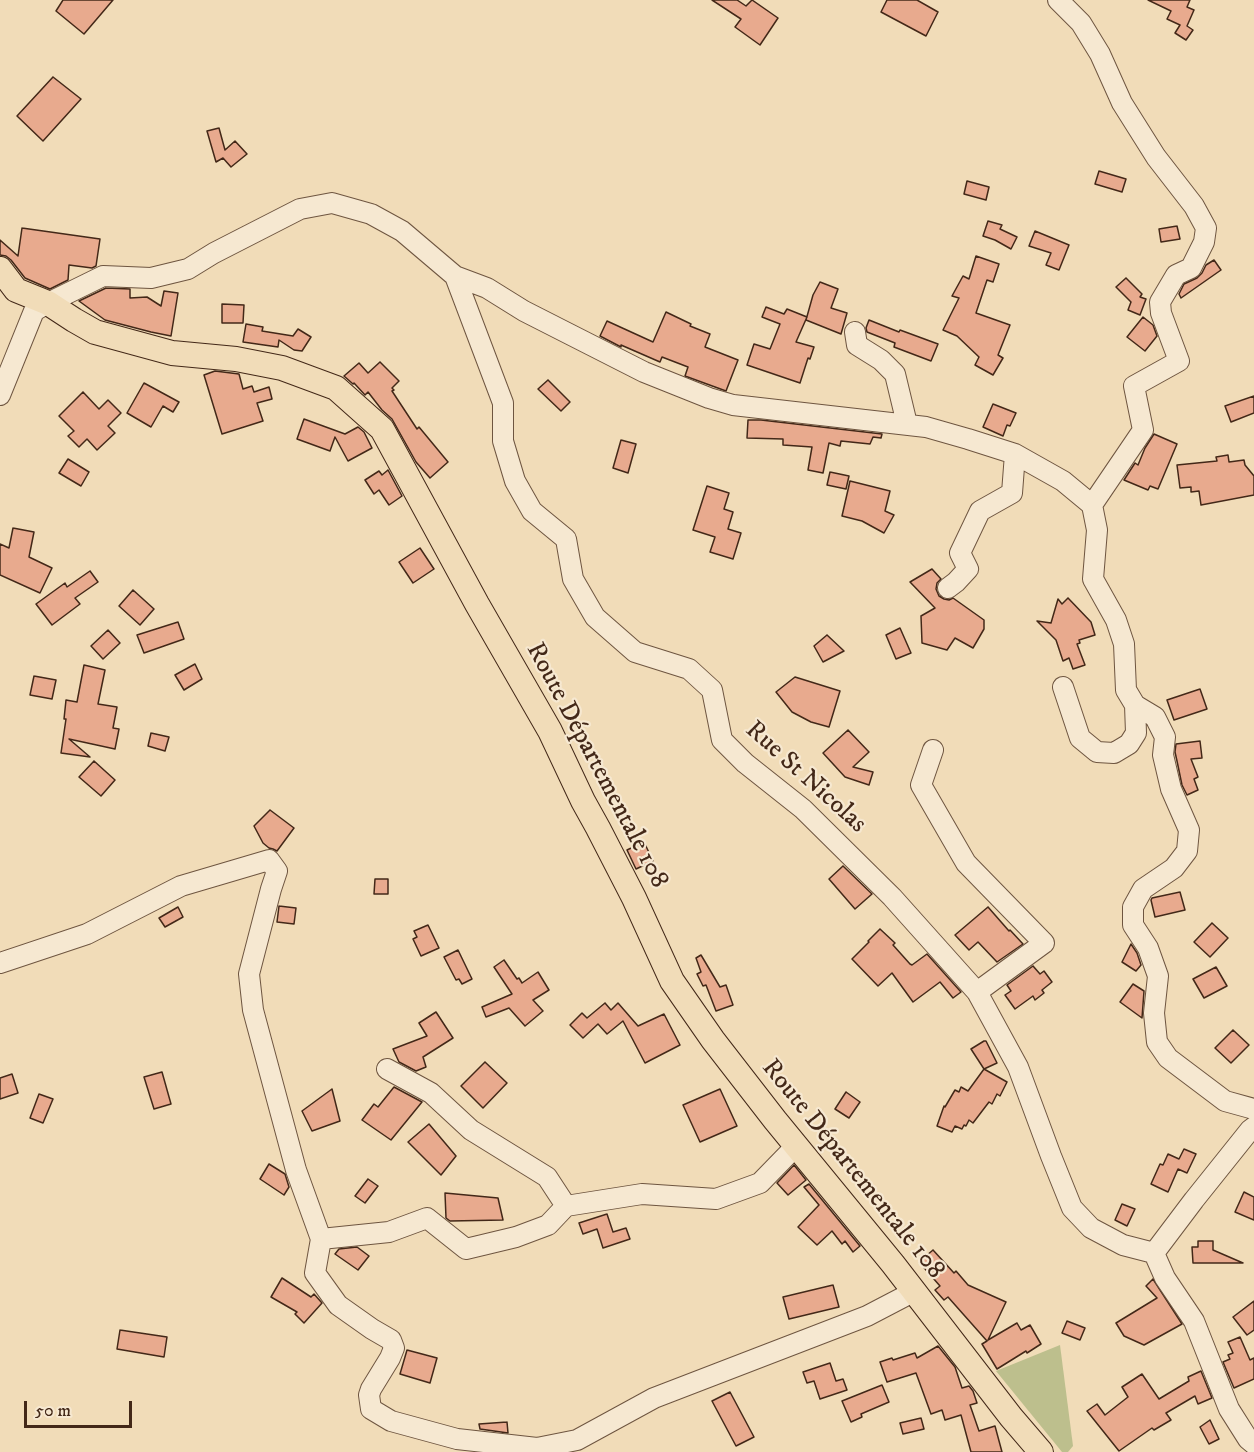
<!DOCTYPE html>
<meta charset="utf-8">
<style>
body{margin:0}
#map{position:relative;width:1254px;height:1452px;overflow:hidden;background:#f1dcb8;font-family:"IM FELL DW Pica",serif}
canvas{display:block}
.scale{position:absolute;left:24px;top:1401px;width:108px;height:27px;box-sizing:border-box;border:3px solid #432818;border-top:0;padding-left:8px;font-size:18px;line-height:21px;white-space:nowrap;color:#432818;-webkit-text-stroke:4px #f6e8d1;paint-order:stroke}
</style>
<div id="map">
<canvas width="1254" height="1452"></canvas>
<div class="scale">50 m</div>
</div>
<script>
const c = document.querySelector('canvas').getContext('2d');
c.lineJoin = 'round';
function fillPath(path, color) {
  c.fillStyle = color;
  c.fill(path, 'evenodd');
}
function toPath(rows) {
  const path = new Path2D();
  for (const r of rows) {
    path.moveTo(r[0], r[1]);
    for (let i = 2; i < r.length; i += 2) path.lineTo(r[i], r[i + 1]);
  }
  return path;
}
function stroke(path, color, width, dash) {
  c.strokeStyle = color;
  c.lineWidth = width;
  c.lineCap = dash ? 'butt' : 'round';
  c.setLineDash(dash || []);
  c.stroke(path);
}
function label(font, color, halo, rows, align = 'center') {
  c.font = font + ' "IM FELL DW Pica",serif';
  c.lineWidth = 4.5;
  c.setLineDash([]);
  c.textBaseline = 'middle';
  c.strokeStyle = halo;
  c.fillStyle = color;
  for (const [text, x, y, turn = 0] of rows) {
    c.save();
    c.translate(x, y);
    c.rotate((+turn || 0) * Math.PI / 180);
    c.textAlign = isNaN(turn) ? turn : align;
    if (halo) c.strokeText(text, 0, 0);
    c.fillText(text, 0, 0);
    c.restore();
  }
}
const green = toPath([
 [1060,1345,1073,1446,1068,1452,1062,1452,996,1371]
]);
const building = toPath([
 [63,0,113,0,84,34,56,11,63,0],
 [712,0,737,0,746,6,752,0,778,18,760,45,735,27,741,19,712,0],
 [887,0,917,0,938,12,926,36,881,12,887,0],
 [1148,0,1190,0,1187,7,1194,10,1187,26,1193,30,1186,40,1175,33,1180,25,1167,19,1171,11,1148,0],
 [53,77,81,99,43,141,17,116,53,77],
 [219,128,225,150,235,141,247,154,231,167,223,158,216,162,207,131,219,128],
 [1099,171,1126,179,1122,192,1095,184,1099,171],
 [967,181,989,187,986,200,964,194,967,181],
 [988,221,1002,225,1000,229,1017,237,1011,249,995,240,983,236,988,221],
 [1177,226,1180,239,1161,242,1159,229,1177,226],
 [22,228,100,239,96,266,92,268,69,265,68,280,50,289,25,278,11,260,6,256,0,255,0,240,18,256,22,228],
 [1035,231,1069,245,1059,270,1046,265,1051,253,1029,246,1035,231],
 [976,256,999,264,993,282,987,280,976,313,1010,325,998,355,1003,358,993,375,975,365,979,357,957,336,943,330,959,298,952,296,963,276,969,279,976,256],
 [1214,260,1221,270,1181,298,1179,294,1184,284,1197,278,1202,273,1206,265,1214,260],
 [1126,278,1142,294,1140,297,1146,299,1140,315,1128,310,1131,302,1116,287,1126,278],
 [820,282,838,289,831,308,847,313,841,334,806,320,813,295,820,282],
 [106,288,130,289,130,298,147,297,161,306,164,291,178,293,171,336,151,332,105,320,79,301,106,288],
 [222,304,244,305,243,323,222,323,222,304],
 [766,307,784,314,787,309,807,317,796,342,814,347,810,359,808,358,800,383,747,365,754,344,770,349,780,324,762,317,766,307],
 [666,312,691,324,690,326,710,334,705,347,738,360,726,391,685,376,688,367,662,357,660,362,621,345,621,347,600,336,607,321,653,342,666,312],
 [1143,317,1153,325,1157,336,1145,351,1127,337,1143,317],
 [869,320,899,332,900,330,938,344,931,361,894,347,895,343,867,332,866,328,869,320],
 [246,324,263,327,262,331,293,336,298,329,311,337,302,351,294,350,279,340,278,347,243,342,246,324],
 [380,362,399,381,392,388,394,390,392,391,417,429,419,427,448,462,430,478,416,462,392,419,382,410,368,392,365,395,354,383,353,384,344,376,359,363,368,373,380,362],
 [215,371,239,374,243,389,252,386,254,392,269,387,272,399,257,403,263,421,222,434,204,375,215,371],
 [548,380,570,402,561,411,538,389,548,380],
 [144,383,179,402,173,412,163,406,151,427,127,413,144,383],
 [83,392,99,409,108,400,121,413,108,426,115,433,97,450,87,439,79,447,68,436,74,431,59,416,83,392],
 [1254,396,1254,413,1231,422,1225,406,1254,396],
 [993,404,1016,413,1010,426,1007,425,1003,436,983,427,993,404],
 [304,419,345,434,358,427,364,432,372,448,348,461,335,437,330,451,297,439,304,419],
 [748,420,761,420,882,434,881,438,873,437,870,444,841,441,840,446,829,443,823,473,808,470,812,447,783,445,783,439,747,438,748,420],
 [1154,434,1177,444,1158,489,1150,486,1148,490,1124,480,1135,463,1138,465,1145,448,1154,434],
 [621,440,636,444,628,473,613,468,621,440],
 [1228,455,1229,462,1244,460,1245,465,1254,476,1254,495,1201,505,1199,491,1191,492,1191,487,1180,488,1177,465,1217,461,1216,457,1228,455],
 [68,459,89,472,81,486,59,473,68,459],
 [388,470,402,496,389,505,379,490,374,494,365,480,379,471,382,475,388,470],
 [830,472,849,476,846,489,827,485,830,472],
 [850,481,890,491,885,511,894,515,884,533,862,521,842,516,850,481],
 [707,486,729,493,724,509,733,512,728,529,741,533,733,559,710,552,715,537,693,530,707,486],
 [13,528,34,532,29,557,52,568,40,593,0,575,0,544,9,548,13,528],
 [420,548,434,569,413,583,399,562,420,548],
 [932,569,941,579,937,583,936,589,939,596,944,599,949,600,953,598,984,620,984,629,973,648,955,638,947,650,922,643,921,616,935,608,910,582,932,569],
 [90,571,98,582,75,598,80,604,52,625,36,604,65,583,67,587,90,571],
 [133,590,154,609,140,625,119,606,133,590],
 [1068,598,1091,622,1095,635,1079,640,1080,643,1077,644,1085,665,1073,669,1069,658,1063,661,1056,640,1037,621,1051,623,1058,599,1062,604,1068,598],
 [178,622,184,639,144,653,137,635,178,622],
 [900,628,911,653,896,659,886,635,900,628],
 [108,630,120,643,103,659,91,646,108,630],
 [827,635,844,651,823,662,814,646,827,635],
 [195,664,202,679,184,690,175,675,195,664],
 [84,665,105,670,98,704,117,707,113,728,119,729,115,749,69,739,90,757,61,753,66,719,64,719,66,700,77,702,84,665],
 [34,676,56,680,52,699,30,695,34,676],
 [795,677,840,691,829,727,811,722,792,712,776,692,795,677],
 [1200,689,1207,709,1174,720,1167,700,1200,689],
 [848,730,869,752,853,767,873,772,869,785,845,777,823,753,848,730],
 [151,733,169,737,165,751,148,746,151,733],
 [1200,741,1202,758,1191,759,1198,777,1194,779,1198,790,1187,795,1182,785,1177,761,1175,752,1176,744,1200,741],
 [94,761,115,780,101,796,79,777,94,761],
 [270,810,294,828,277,851,273,849,269,848,263,843,254,826,270,810],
 [644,842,653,861,636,869,627,850,644,842],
 [843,866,872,894,855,909,829,879,843,866],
 [375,879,388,879,388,894,374,894,375,879],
 [1180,892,1185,910,1155,917,1151,900,1152,898,1180,892],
 [279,906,296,908,294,924,277,922,279,906],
 [178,907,183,917,165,927,159,918,178,907],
 [988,907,1009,931,1010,930,1023,944,997,962,978,942,969,950,955,935,988,907],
 [1212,923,1228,938,1210,957,1194,942,1212,923],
 [428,925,439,948,421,956,413,939,417,937,414,931,428,925],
 [880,929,895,943,893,945,910,964,912,965,927,954,961,992,953,998,940,982,913,1002,892,973,878,986,852,959,869,942,868,941,880,929],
 [1131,944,1137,953,1141,965,1136,971,1122,962,1131,944],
 [458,950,472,979,462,984,459,979,456,980,444,957,458,950],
 [701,955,720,987,726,985,733,1005,716,1011,706,985,703,986,697,974,701,972,696,958,701,955],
 [504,960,517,979,519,978,522,983,538,972,549,990,533,1000,543,1011,525,1026,509,1008,486,1017,482,1007,512,994,494,967,504,960],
 [1033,966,1040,974,1044,971,1052,982,1042,990,1044,993,1035,1000,1033,996,1015,1009,1005,995,1011,991,1007,985,1033,966],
 [1216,967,1227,986,1204,998,1193,979,1216,967],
 [1133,984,1144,991,1142,1018,1120,1002,1133,984],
 [605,1003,611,1010,618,1003,638,1026,664,1014,680,1045,645,1063,623,1021,607,1034,598,1024,583,1038,570,1025,582,1013,587,1018,605,1003],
 [436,1012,453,1038,423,1057,426,1067,416,1071,399,1062,393,1049,427,1036,419,1023,436,1012],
 [1233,1030,1249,1045,1231,1063,1215,1048,1233,1030],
 [984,1041,986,1041,997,1063,984,1069,971,1049,984,1041],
 [485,1062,507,1083,483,1108,461,1086,485,1062],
 [984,1069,1007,1082,1000,1096,997,1094,992,1104,989,1102,973,1123,969,1120,966,1126,964,1125,962,1129,955,1126,952,1132,937,1126,944,1106,945,1107,955,1090,959,1092,961,1087,968,1091,984,1069],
 [162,1072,171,1104,154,1109,144,1077,162,1072],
 [12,1074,18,1093,0,1099,0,1078,12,1074],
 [394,1087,422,1102,391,1140,362,1120,374,1104,378,1107,394,1087],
 [332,1089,340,1121,312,1131,302,1111,332,1089],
 [720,1089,737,1126,700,1142,683,1105,720,1089],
 [846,1092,860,1102,849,1118,835,1109,846,1092],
 [39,1094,53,1099,43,1123,30,1118,39,1094],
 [429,1124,456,1156,441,1175,408,1142,429,1124],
 [1184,1149,1196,1154,1187,1173,1178,1169,1168,1192,1151,1184,1160,1164,1163,1165,1168,1154,1179,1159,1184,1149],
 [269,1164,285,1174,289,1187,284,1195,260,1179,269,1164],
 [794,1165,806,1180,788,1195,777,1183,794,1165],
 [368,1179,378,1186,365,1203,355,1196,368,1179],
 [809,1184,860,1246,853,1252,845,1241,842,1244,832,1231,817,1245,798,1227,819,1205,804,1187,809,1184],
 [1244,1192,1254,1197,1254,1220,1235,1212,1244,1192],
 [445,1193,498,1198,503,1220,450,1221,446,1218,445,1193],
 [1122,1204,1135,1209,1127,1226,1115,1220,1122,1204],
 [607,1214,613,1232,626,1228,630,1239,603,1248,597,1229,583,1234,579,1223,607,1214],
 [1198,1241,1213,1241,1213,1250,1243,1263,1193,1263,1192,1247,1198,1247,1198,1241],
 [357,1247,369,1256,358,1270,335,1254,339,1249,357,1247],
 [933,1250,954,1273,956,1271,968,1285,1006,1302,988,1340,1017,1323,1021,1330,1030,1325,1041,1344,1027,1353,1026,1351,997,1369,982,1344,987,1341,948,1297,944,1300,935,1290,940,1286,919,1262,933,1250],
 [282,1278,311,1297,314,1294,322,1303,304,1323,295,1314,297,1312,271,1297,282,1278],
 [1153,1279,1182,1324,1144,1345,1124,1336,1116,1323,1157,1298,1146,1286,1153,1279],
 [833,1285,839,1307,789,1319,783,1297,833,1285],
 [1254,1301,1254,1330,1247,1335,1233,1317,1254,1301],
 [1067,1321,1085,1328,1080,1340,1062,1333,1067,1321],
 [120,1330,167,1337,164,1357,117,1349,120,1330],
 [1240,1337,1250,1360,1254,1358,1254,1379,1234,1388,1223,1362,1230,1359,1228,1355,1233,1353,1228,1342,1240,1337],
 [938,1346,955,1367,962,1388,969,1386,973,1391,977,1403,970,1405,979,1431,995,1426,1002,1452,971,1452,961,1415,945,1420,942,1410,931,1414,916,1373,887,1382,880,1362,892,1358,893,1360,915,1353,917,1358,938,1346],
 [407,1350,437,1358,430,1383,400,1374,407,1350],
 [830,1363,836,1381,843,1379,847,1390,820,1399,814,1381,807,1383,803,1372,830,1363],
 [1201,1371,1212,1398,1198,1404,1195,1396,1166,1413,1171,1420,1154,1430,1152,1428,1119,1451,1087,1411,1097,1404,1105,1415,1128,1397,1122,1387,1142,1374,1159,1399,1189,1381,1188,1377,1201,1371],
 [882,1385,889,1402,861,1414,862,1417,851,1422,842,1401,882,1385],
 [730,1392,754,1437,736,1446,712,1401,730,1392],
 [921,1418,924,1429,903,1434,900,1423,921,1418],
 [1210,1420,1219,1439,1209,1444,1200,1427,1210,1420],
 [507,1422,508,1433,480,1429,479,1424,507,1422]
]);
const minor = toPath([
 [1058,0,1081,23,1100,54,1122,103,1156,157,1194,206,1206,228,1204,242,1191,268,1176,275,1160,302,1161,313,1179,361,1134,386,1143,430,1092,505],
 [455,276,487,288,524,311,644,372,709,398,733,405,926,427,968,439,1015,454,1063,481,1092,505,1097,530,1093,579,1116,620,1124,644,1126,690,1135,705,1155,717,1165,737,1163,755,1171,789,1189,830,1187,851,1174,868,1143,889,1133,907,1133,925,1148,948,1158,976,1154,1013,1157,1042,1168,1058,1225,1101,1254,1109],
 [855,332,857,345,881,360,895,374,907,424],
 [0,395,34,311,48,303,103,276,151,278,188,269,214,253,300,209,332,203,371,214,402,231,455,276,503,403,503,441,515,481,532,511,566,539,573,579,595,617,635,652,689,669,712,690,722,740,745,763,803,809,892,897,977,992,1018,1067,1051,1156,1072,1208,1091,1228,1123,1245,1154,1253,1165,1278,1194,1321,1229,1409,1248,1439,1254,1444],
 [948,588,956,582,968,569,960,553,980,511,1012,493,1015,454],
 [1063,687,1080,738,1097,752,1114,753,1129,744,1136,733,1135,705],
 [933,750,921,785,966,863,1044,943,977,992],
 [0,963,87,934,181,886,269,860,277,871,271,889,249,974,253,1010,296,1170,321,1239],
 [387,1069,431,1093,471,1130,547,1177,566,1206],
 [796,1146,760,1183,716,1199,642,1194,566,1206,548,1225,516,1237,466,1249,427,1218,389,1232,321,1239,315,1273,338,1305,372,1329,391,1340,394,1348,390,1358,371,1389,369,1395,371,1409,391,1421,457,1439,537,1448,577,1440,654,1398,867,1316,913,1292],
 [1154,1253,1194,1200,1250,1130,1254,1127]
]);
const major = toPath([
 [0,269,16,290,48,303,74,320,95,332,172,353,236,359,282,368,336,388,382,429,477,604,550,731,583,801,598,828,634,898,672,981,713,1040,775,1120,893,1264,1011,1417,1041,1452]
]);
const streetNames = [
 ["Route Départementale 108",596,766,62],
 ["Rue St Nicolas",805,778,42],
 ["Route Départementale 108",852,1170,51]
];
fillPath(green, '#bdbf8d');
fillPath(building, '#e8aa8e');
stroke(building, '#432818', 1.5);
stroke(minor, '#6e5540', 22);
stroke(major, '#432818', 26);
stroke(minor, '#f6e8d1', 20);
stroke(major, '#f1dcb8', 24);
label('26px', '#432818', '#f6e8d1', streetNames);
</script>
